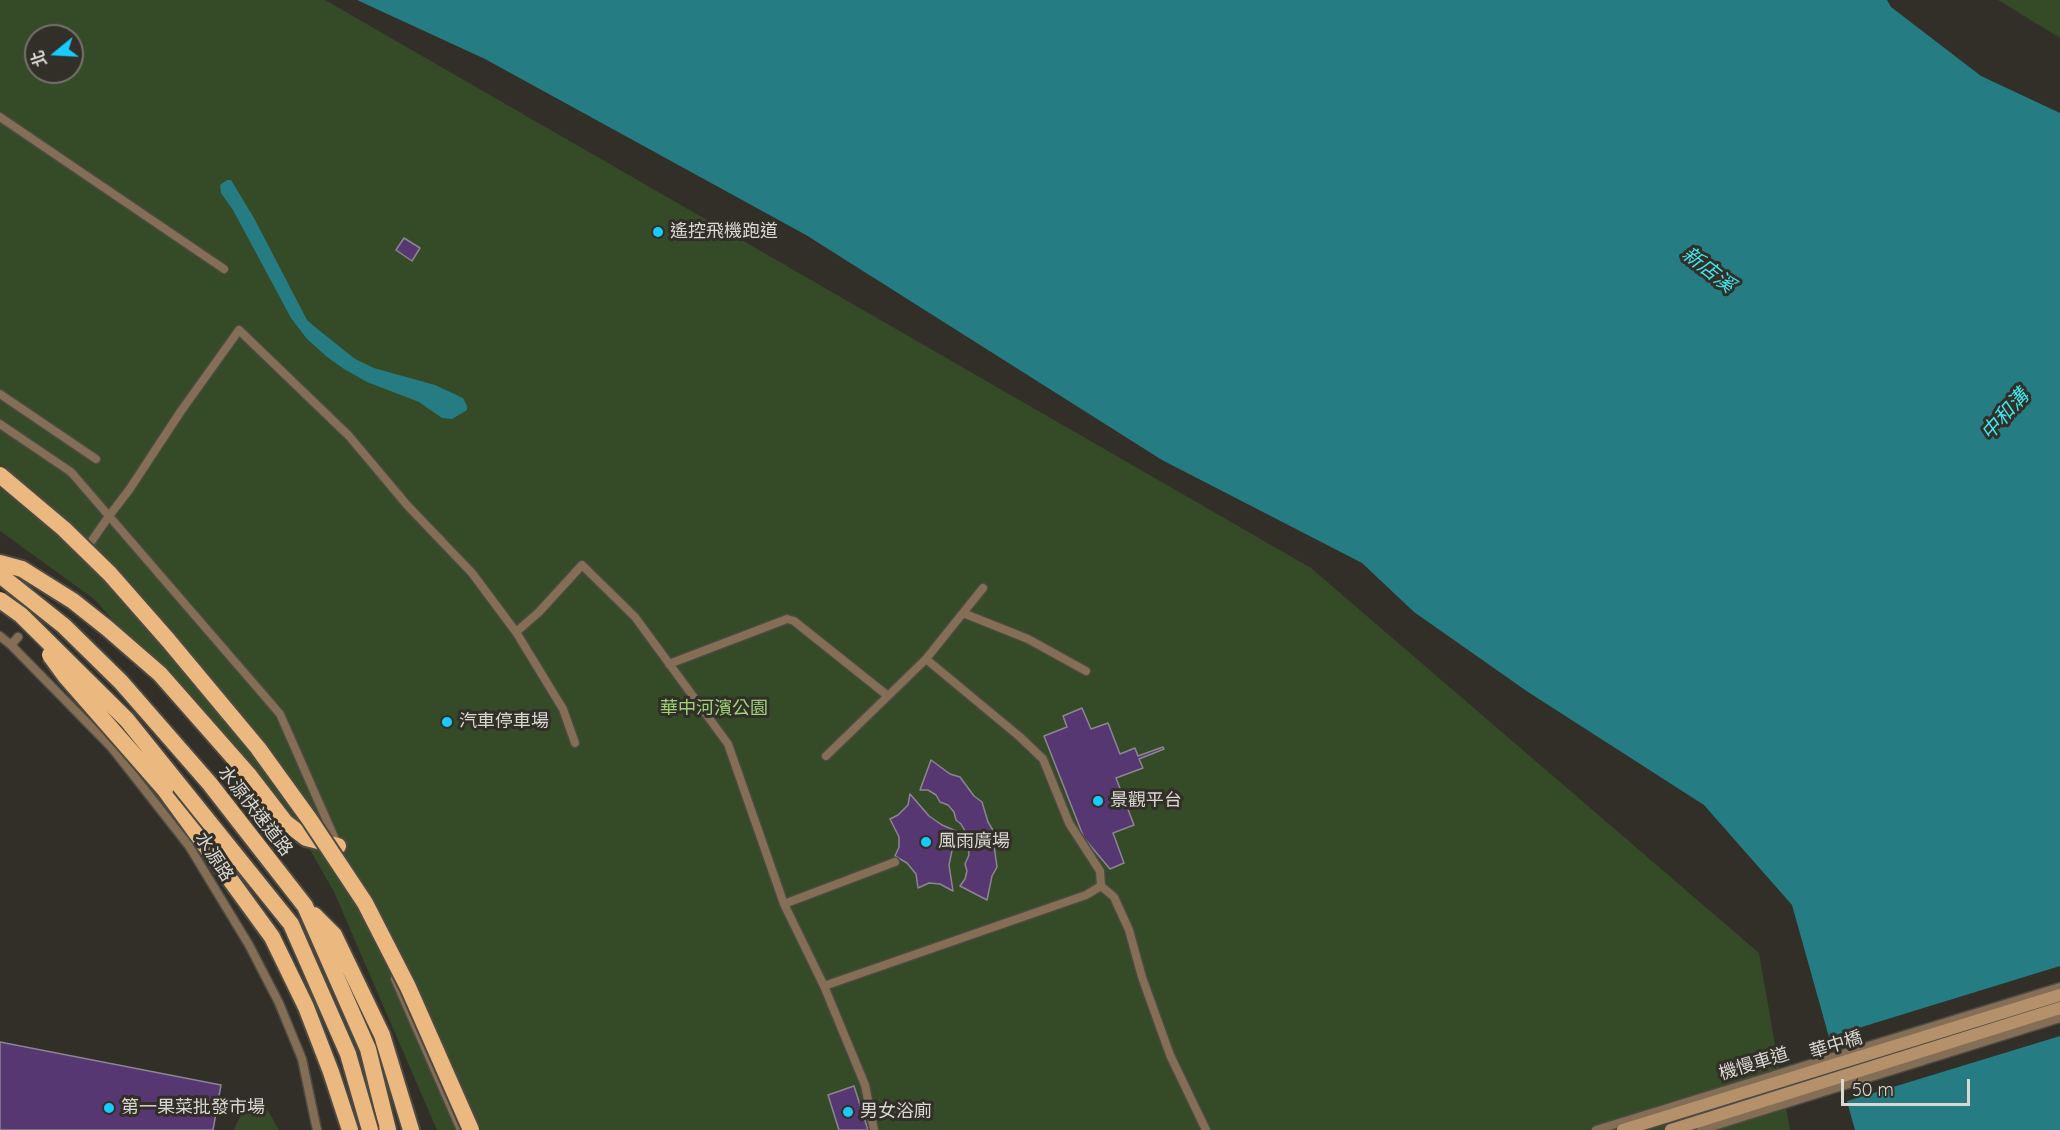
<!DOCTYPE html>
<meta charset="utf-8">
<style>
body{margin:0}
#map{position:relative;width:2060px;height:1130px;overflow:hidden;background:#312f27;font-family:Quicksand,"Noto Sans TC",sans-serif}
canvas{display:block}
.north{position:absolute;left:24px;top:24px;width:60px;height:60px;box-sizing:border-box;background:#312f27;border:2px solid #74726b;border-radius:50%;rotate:252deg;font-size:16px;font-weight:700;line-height:24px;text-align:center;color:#d9d7d2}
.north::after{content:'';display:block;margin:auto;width:21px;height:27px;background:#19cafc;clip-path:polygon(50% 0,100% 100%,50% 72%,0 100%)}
.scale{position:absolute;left:1841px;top:1079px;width:129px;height:27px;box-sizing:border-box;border:3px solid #d9d7d2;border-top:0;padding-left:8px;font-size:18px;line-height:21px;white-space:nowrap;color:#d9d7d2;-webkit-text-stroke:4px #312f27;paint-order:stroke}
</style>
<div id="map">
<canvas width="2060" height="1130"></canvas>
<div class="north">北</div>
<div class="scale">50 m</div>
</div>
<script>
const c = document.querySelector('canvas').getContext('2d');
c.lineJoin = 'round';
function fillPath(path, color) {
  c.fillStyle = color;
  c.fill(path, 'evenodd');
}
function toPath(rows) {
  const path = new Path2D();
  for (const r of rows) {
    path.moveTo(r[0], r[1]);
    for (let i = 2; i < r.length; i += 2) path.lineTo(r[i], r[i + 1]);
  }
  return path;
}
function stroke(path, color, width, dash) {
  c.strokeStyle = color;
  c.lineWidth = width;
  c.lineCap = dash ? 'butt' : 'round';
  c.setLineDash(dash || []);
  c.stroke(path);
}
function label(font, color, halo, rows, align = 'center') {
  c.font = font + ' Quicksand,"Noto Sans TC",sans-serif';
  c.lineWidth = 6;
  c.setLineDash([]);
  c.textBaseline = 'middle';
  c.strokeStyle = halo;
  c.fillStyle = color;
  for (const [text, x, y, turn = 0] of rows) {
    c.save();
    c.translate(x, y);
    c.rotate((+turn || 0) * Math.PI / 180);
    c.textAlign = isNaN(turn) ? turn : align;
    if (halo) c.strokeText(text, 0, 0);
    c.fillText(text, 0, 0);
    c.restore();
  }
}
const green = toPath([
 [0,0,325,0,1311,568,1759,953,1790,1130,437,1130,334,892,285,806,209,728,94,599,0,531],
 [36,36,72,36,72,72,36,72],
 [1998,0,2060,0,2060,38],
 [244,1101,263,1102,279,1130,234,1130,240,1116]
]);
const water = toPath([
 [357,0,1887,0,1891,7,1981,76,2060,113,2060,1130,1855,1130,1792,905,1704,805,1528,692,1414,612,1362,563,1162,460,806,235,485,59],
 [227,180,231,180,254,218,307,320,315,327,355,359,374,368,435,385,463,398,467,406,467,410,452,419,442,418,419,402,367,382,344,369,326,356,307,339,291,318,233,210,221,193,220,185]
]);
const pier = toPath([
 [2060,966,2060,1036,1844,1102,1826,1038]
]);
const building = toPath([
 [404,238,420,248,412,261,396,250,404,238],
 [1082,708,1091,729,1108,723,1120,754,1135,748,1138,756,1163,747,1164,749,1139,759,1143,768,1116,778,1134,825,1113,833,1124,863,1110,869,1084,838,1044,736,1067,727,1063,716,1082,708],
 [931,760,950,774,960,777,974,796,982,802,988,822,994,832,994,845,997,867,992,876,987,900,960,886,965,879,967,871,965,864,969,855,968,846,964,840,965,831,961,824,956,820,954,812,948,805,940,802,936,795,928,790,920,790,931,760],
 [910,794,929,816,942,825,956,831,949,865,953,891,940,884,929,883,918,888,916,874,907,863,895,856,899,847,899,837,890,819,898,815,908,805,910,794],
 [0,1042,221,1085,213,1130,0,1130,0,1042],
 [854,1086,868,1130,839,1130,828,1095,854,1086]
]);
const service = toPath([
 [0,117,224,269],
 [0,394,96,459],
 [0,424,71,472,109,516,84,552],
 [963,613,1028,639,1086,671],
 [516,632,539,612,582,565,635,617,728,744,784,904,824,986,865,1085,874,1130],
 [0,636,11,645,112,748,189,846,249,945,279,1003,302,1059,317,1130],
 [11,645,18,637],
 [926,659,983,588],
 [669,664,787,619,794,621,888,696,926,659,1020,737,1043,759,1069,823,1100,871,1101,886,1086,895,824,986],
 [826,756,888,696],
 [338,846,280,714,109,516,129,490,181,411,239,330,349,436,407,505,472,573,516,632,563,709,575,743],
 [1101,886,1114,897,1129,930,1142,977,1170,1055,1206,1130],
 [784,904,895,862],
 [395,979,461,1130],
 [1596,1130,2060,987],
 [1701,1130,2060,1018]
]);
const secondary = toPath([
 [1623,1130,2060,995],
 [1671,1130,2060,1008]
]);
const trunk = toPath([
 [0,563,22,569,73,601,107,628,160,674,248,774,285,822,306,838,338,846],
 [0,575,64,626,121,682,210,784,305,906,368,1049,388,1130],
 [165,790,272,937,306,1007,331,1072,350,1130],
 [314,915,334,935,382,1035,411,1130]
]);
const trunkBridge = toPath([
 [0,475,64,529,110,574,168,640,258,748,310,820,365,903,408,987,471,1130],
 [0,600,21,615,127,720,291,924,348,1054,370,1130],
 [50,655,66,677,165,790]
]);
const markers = [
 [658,232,6,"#19cafc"],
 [447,722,6,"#19cafc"],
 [1098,801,6,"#19cafc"],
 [926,842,6,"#19cafc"],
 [109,1108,6,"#19cafc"],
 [848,1112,6,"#19cafc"]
];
const poiNames = [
 ["遙控飛機跑道",670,232],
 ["汽車停車場",459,722],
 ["景觀平台",1110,801],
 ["風雨廣場",938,842],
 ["第一果菜批發市場",121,1108],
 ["男女浴廁",860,1112]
];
const parkNames = [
 ["華中河濱公園",714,709]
];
const streetNames = [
 ["水源快速道路",255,811,52],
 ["水源路",214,857,57],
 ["華中橋",1836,1045,-17],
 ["機慢車道",1754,1064,-17]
];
const waterNames = [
 ["新店溪",1708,270,38],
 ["中和溝",2005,415,-48]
];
fillPath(green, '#354a27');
fillPath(water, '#257d83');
fillPath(pier, '#312f27');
fillPath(building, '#563771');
stroke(building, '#8b8690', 1.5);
stroke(service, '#4c4a42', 11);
stroke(secondary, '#4c4a42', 15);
stroke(trunk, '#4c4a42', 20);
stroke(service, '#846e56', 8);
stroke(secondary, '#b4916a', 12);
stroke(trunk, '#ebb880', 16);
stroke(trunkBridge, '#4c4a42', 20, []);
stroke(trunkBridge, '#ebb880', 16);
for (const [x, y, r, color] of markers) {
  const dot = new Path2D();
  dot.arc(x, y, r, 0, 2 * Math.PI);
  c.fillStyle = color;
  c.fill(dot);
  stroke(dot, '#312f27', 2);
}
label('18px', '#d9d7d2', '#312f27', poiNames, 'left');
label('18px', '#9dd279', '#312f27', parkNames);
label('18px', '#d9d7d2', '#312f27', streetNames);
label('italic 20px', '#40e5f0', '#312f27', waterNames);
</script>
